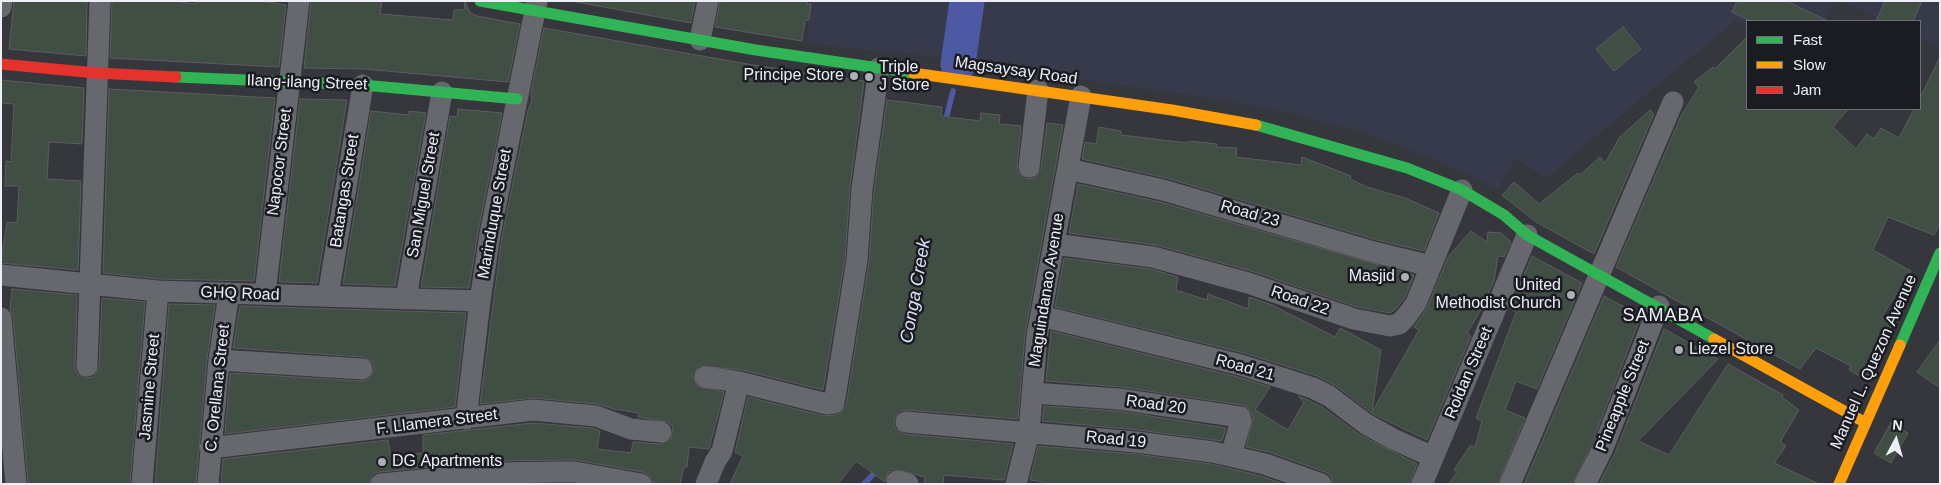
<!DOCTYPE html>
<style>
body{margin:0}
#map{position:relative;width:1941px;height:485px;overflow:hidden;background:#36373c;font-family:Helvetica,sans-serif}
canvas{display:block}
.frame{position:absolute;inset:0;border:2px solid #edeff7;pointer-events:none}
.legend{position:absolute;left:1746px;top:20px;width:175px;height:90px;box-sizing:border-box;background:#1b1c22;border:1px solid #6f7077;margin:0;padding:6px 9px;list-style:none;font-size:15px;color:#edeff7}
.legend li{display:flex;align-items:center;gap:10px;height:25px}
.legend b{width:25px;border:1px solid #6f7077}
.north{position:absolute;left:1871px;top:415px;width:50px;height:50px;-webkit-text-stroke:4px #1b1c22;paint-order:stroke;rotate:6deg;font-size:14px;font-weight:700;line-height:20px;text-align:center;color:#edeff7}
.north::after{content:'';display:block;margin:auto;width:18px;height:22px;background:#edeff7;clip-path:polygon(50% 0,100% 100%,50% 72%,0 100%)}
</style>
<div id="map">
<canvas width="1941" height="485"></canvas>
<div class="frame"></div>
<ul class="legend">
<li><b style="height:6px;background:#30b455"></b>Fast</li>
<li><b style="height:6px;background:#ff9f0a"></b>Slow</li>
<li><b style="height:6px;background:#e5322d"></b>Jam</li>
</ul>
<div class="north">N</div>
</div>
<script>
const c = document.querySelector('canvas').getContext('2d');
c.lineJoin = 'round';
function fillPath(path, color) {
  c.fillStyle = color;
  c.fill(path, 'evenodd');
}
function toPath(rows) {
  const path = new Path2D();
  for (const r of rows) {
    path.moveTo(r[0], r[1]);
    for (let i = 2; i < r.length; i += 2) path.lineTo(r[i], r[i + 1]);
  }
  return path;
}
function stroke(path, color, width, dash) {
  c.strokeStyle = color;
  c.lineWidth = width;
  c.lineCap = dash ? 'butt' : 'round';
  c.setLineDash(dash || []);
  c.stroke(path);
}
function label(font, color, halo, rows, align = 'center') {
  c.font = font + ' Helvetica,sans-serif';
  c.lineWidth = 5;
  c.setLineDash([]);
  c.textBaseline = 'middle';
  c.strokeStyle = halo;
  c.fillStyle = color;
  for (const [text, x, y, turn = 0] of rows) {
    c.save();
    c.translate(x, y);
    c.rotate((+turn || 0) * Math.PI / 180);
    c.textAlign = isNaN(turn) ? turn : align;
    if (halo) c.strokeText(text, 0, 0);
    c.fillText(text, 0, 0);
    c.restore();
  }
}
const built = toPath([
 [810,1,1835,1,1825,21,1747,21,1747,27,1736,20,1546,178,1515,158,1498,189,1442,163,1366,133,1285,112,1215,99,918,55,807,44],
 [1841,1,1940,1,1940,47,1920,38,1920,21,1884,21]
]);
const stream = toPath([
 [945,123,953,91],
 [864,484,878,469]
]);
const river = toPath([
 [958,64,967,1]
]);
const building = toPath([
 [14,1,87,1,86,56,9,49,14,1],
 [112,1,173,1,195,4,196,1,261,1,286,5,279,67,110,58,112,1],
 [311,1,382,1,380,14,453,20,454,10,464,10,465,1,470,13,477,16,520,24,508,82,364,69,304,68,311,1],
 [571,1,695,1,691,23,571,1],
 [720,1,808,1,807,4,811,4,809,20,805,20,802,41,715,27,720,1],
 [1737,1,1786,1,1828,21,1750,21,1732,12,1737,1],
 [1885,1,1922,1,1913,21,1876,21,1885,1],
 [1623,27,1641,49,1614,71,1596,49,1623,27],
 [544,28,753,65,864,81,850,187,845,259,823,390,742,370,700,366,693,375,697,386,724,392,709,449,689,447,687,467,684,467,680,484,653,483,649,475,643,472,575,460,495,461,380,472,373,474,369,484,221,484,223,459,388,440,391,457,423,453,423,435,533,423,593,428,600,431,597,449,631,453,633,442,660,444,671,439,673,427,668,422,638,417,639,413,614,409,597,404,534,398,480,404,502,236,528,110,532,101,531,93,544,28],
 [1747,37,1747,109,1848,109,1833,127,1856,149,1867,134,1874,139,1881,128,1899,138,1914,109,1920,109,1920,98,1940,57,1940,224,1934,235,1888,217,1873,250,1911,271,1881,318,1892,324,1867,380,1849,370,1851,366,1816,348,1800,369,1616,267,1681,116,1699,87,1694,82,1713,67,1715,69,1747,37],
 [1,80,84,88,82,144,49,142,47,179,81,181,78,270,1,263,7,222,17,223,19,186,5,186,6,161,11,162,14,104,1,103,1,80],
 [109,89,275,98,254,281,159,279,103,273,109,89],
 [300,99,347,100,317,283,279,282,300,99],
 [887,100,942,107,941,116,980,121,981,113,1000,115,999,124,1021,126,1017,166,1018,172,1027,179,1034,178,1041,169,1047,123,1063,125,1025,334,1018,419,907,410,900,411,894,420,895,428,905,434,1013,444,1004,480,944,475,943,484,924,484,925,477,894,469,888,473,885,482,856,461,838,484,730,484,743,456,735,452,748,397,824,416,836,415,842,412,846,406,869,262,874,190,887,100],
 [458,109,502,113,478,232,469,288,421,287,450,116,457,117,458,109],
 [1650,110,1654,114,1594,254,1536,222,1502,195,1514,182,1539,204,1578,173,1580,175,1600,157,1605,163,1620,137,1650,110],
 [371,111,409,115,409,111,426,113,395,286,343,284,371,111],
 [1099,127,1121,131,1121,135,1188,143,1189,141,1217,144,1216,147,1237,148,1236,157,1301,165,1302,157,1351,176,1350,179,1367,187,1405,198,1439,213,1424,251,1377,240,1166,178,1082,159,1085,142,1096,144,1099,127],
 [1078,184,1160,202,1414,275,1405,297,1396,309,1390,313,1357,307,1251,271,1156,245,1069,233,1078,184],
 [1471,231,1487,242,1488,232,1501,233,1511,242,1504,257,1498,256,1494,281,1482,308,1467,333,1471,336,1427,440,1373,414,1336,386,1317,376,1244,353,1055,307,1064,258,1151,269,1178,277,1176,290,1207,300,1208,294,1248,309,1249,297,1272,305,1335,337,1340,328,1381,350,1372,412,1419,330,1414,327,1427,308,1448,257,1471,231],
 [1532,256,1582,283,1537,389,1516,381,1505,410,1525,418,1498,484,1449,484,1457,472,1454,470,1470,446,1475,447,1482,421,1476,418,1516,312,1510,308,1532,256],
 [12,289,77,295,75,366,76,372,86,378,93,377,99,367,102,298,145,302,130,484,28,484,13,317,10,310,12,289],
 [1604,296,1641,316,1592,443,1573,484,1524,484,1604,296],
 [169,304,215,305,207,359,196,484,155,484,169,304],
 [240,306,466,313,455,407,225,434,230,373,361,381,368,380,374,370,373,363,363,357,233,348,240,306],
 [1664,329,1718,359,1638,441,1669,455,1728,364,1783,395,1782,397,1799,410,1780,442,1786,446,1774,463,1819,484,1599,484,1615,453,1664,329],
 [1051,331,1238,377,1270,387,1255,410,1288,430,1304,402,1298,396,1308,400,1322,407,1360,435,1417,464,1410,484,1333,484,1331,476,1325,472,1269,452,1246,447,1253,417,1248,408,1242,405,1121,387,1046,381,1051,331],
 [1940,340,1940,388,1917,372,1940,340],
 [1044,406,1118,411,1226,428,1222,441,1138,430,1042,421,1044,406],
 [1891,423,1908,433,1891,463,1874,453,1891,423],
 [1038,446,1135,454,1211,464,1261,476,1283,484,1044,484,1044,482,1030,480,1038,446]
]);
const street = toPath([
 [1,7,2,1],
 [700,40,708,1],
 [1029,167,1038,90],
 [1068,169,1163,190,1374,252,1431,266],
 [1054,244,1153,257,1248,283,1354,319,1390,326,1399,324,1406,317,1416,303,1462,190],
 [1,275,158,291,480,301],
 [265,294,299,1],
 [328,296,363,85],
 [406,298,442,92],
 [1041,316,1241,365,1313,388,1329,396,1366,424,1393,439,1433,457],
 [1,318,16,484],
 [219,360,362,369],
 [87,366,100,1],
 [705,377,739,382,827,404,834,403,857,260,862,189,879,68],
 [1032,393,1119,399,1240,417,1241,420,1231,456],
 [466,419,480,301,490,234,537,1],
 [906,422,1136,442,1213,452,1265,464,1321,484],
 [210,448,533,410,596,416,631,429,661,432],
 [897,481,908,484],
 [142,484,158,291],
 [208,484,219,360,229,293],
 [381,484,496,473,556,472,575,472,641,484],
 [706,484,715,462,722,451,739,382],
 [1016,484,1029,432,1037,336,1081,96],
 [1422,484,1527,235],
 [1510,484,1673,102],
 [1585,484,1603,448,1659,306]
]);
const fast = toPath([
 [480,1,756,50,913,73],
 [176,77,363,85,517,99],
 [1256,125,1407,168,1462,190,1504,215,1527,235,1714,339],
 [1900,345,1940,253]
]);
const slow = toPath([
 [913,73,1172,110,1256,125],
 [1714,339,1866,423],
 [1839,484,1900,345]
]);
const jam = toPath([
 [1,64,96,73,176,77]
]);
const markers = [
 [854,76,5,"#adafb6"],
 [869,77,5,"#adafb6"],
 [1405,277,5,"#adafb6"],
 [1571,295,5,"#adafb6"],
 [1679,350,5,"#adafb6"],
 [382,462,5,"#adafb6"]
];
const poiNames = [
 ["Triple",879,68],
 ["J Store",879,86],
 ["Principe Store",844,76,"right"],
 ["Masjid",1395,277,"right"],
 ["United",1561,286,"right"],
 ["Methodist Church",1561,304,"right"],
 ["Liezel Store",1689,350],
 ["DG Apartments",392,462]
];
const streetNames = [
 ["Magsaysay Road",1016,71,8],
 ["Ilang-ilang Street",307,83,2],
 ["Napocor Street",280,162,-83],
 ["Batangas Street",345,191,-81],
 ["San Miguel Street",424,195,-80],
 ["Marinduque Street",495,214,-80],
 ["Road 23",1250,214,16],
 ["Maguindanao Avenue",1047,290,-81],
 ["GHQ Road",240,294,2],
 ["Road 22",1300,301,19],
 ["Manuel L. Quezon Avenue",1874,362,-66],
 ["Road 21",1245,368,16],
 ["Roldan Street",1469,373,-67],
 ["Jasmine Street",150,387,-85],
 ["C. Orellana Street",218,388,-84],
 ["Pineapple Street",1623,396,-68],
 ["Road 20",1156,405,8],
 ["F. Llamera Street",437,422,-7],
 ["Road 19",1116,440,6]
];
const waterNames = [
 ["Conga Creek",916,291,-80]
];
const neighbourhoodNames = [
 ["SAMABA",1663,316]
];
fillPath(built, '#373a4b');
stroke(stream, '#4e59a3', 5.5);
stroke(river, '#4e59a3', 35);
fillPath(building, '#414e43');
stroke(building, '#5b5d5e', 1);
stroke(street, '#67686d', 21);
stroke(fast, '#30b455', 11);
stroke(slow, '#ff9f0a', 11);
stroke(jam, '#e5322d', 11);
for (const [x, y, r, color] of markers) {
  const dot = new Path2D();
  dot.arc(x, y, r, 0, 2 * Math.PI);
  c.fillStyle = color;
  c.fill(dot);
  stroke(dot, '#1b1c22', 2);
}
label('16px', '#edeff7', '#1b1c22', poiNames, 'left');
label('16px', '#edeff7', '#1b1c22', streetNames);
label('italic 18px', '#dde3fa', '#1b1c22', waterNames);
c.letterSpacing = '1px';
label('18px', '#edeff7', '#1b1c22', neighbourhoodNames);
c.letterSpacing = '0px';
</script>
